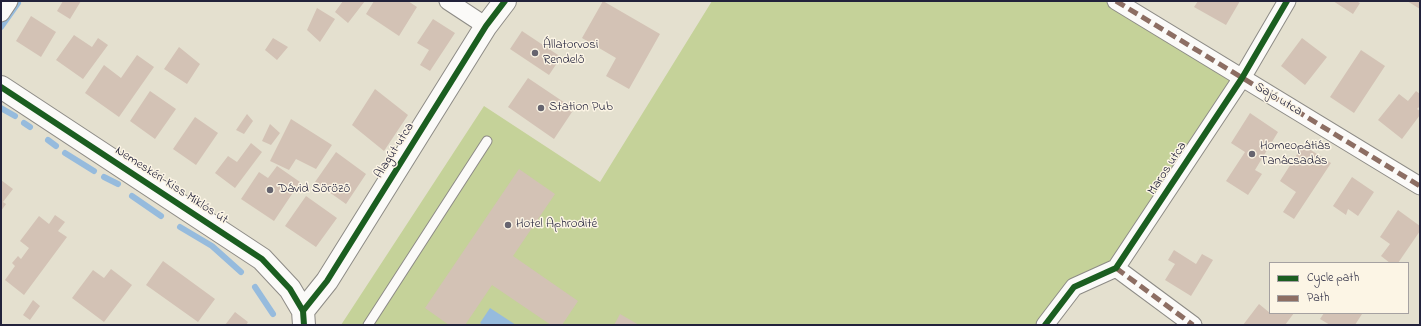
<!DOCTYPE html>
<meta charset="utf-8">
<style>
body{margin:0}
#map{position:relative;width:1421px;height:326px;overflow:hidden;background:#e4e0cf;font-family:"Indie Flower",sans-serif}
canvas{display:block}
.frame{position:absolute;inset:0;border:2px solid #22223b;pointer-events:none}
.legend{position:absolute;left:1269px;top:262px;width:140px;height:52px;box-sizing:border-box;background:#fcf5e5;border:1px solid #a5a1a1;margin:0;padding:5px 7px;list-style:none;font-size:12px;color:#22223b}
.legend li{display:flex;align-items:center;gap:8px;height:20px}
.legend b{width:20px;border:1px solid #a5a1a1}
</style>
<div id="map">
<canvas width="1421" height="326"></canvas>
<div class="frame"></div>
<ul class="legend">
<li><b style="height:5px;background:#1b5e20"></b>Cycle path</li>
<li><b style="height:5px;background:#8d6e63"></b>Path</li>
</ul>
</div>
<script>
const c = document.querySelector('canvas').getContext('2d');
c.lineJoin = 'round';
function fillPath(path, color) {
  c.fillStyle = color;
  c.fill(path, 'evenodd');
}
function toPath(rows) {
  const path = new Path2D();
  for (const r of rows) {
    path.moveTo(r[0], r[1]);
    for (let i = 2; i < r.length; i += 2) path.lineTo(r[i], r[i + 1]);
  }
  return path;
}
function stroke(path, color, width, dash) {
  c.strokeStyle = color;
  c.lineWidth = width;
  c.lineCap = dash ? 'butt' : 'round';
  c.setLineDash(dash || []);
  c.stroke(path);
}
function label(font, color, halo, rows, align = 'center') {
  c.font = font + ' "Indie Flower",sans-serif';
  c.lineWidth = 3;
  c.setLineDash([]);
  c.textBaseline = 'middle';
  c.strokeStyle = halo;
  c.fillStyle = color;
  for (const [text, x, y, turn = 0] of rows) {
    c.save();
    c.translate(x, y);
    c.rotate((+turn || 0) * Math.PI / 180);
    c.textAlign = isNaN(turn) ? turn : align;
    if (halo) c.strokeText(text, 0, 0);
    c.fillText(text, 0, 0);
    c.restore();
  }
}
const green = toPath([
 [712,1,1116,1,1242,78,1116,268,1074,287,1045,325,341,325,484,106,600,182]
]);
const water = toPath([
 [490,308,516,325,483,325,480,323]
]);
const stream = toPath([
 [1,27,18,3],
 [1,108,15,116],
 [24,123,30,127],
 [48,140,56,146],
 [65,153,94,171],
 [104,177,118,184],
 [132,196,161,216],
 [180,227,212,246,241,272],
 [255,287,273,314]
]);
const building = toPath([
 [63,1,81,1,70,19,57,11],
 [343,1,365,1,348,23,335,12],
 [374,1,408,1,417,7,399,36,366,14],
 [603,1,660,34,629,89,606,76,616,58,582,38],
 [1198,1,1240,1,1226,25,1194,7],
 [1333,1,1356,1,1360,3,1353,14],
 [1407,1,1420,1,1420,9],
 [317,8,335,19,320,42,307,30],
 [31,16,56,32,41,57,16,41],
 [433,19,455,33,430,71,420,65,429,50,417,43],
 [522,31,561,57,549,75,510,49],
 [74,35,92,47,98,38,108,45,83,79,56,60],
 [273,38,288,47,277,60,265,50],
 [1302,38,1327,57,1305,85,1281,66],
 [179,47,200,64,187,84,164,69],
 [1361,50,1385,66,1354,113,1330,97],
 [137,55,154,67,119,117,85,93,104,65,121,78],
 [528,78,574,109,554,139,508,107],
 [375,89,408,115,384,151,352,125],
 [150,91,176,109,155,139,130,121],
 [1416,91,1420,94,1420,106,1417,109,1420,111,1420,115,1402,139,1378,120,1399,94,1408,101],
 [1250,113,1278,132,1255,170,1262,174,1248,195,1226,181,1245,152,1231,143],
 [247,114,253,121,244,134,236,130],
 [195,117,218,133,196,165,173,149],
 [291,119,332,145,316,169,296,159,289,170,270,161],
 [270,124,280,133,271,145,262,141],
 [251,143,262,152,235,188,215,173,228,156,237,162],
 [1303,145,1331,163,1294,219,1283,212,1296,192,1280,181],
 [336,152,366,174,346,204,315,182],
 [277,166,300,182,274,221,241,199,259,172,268,178],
 [519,169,555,194,513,256,578,301,562,325,551,325,492,285,465,325,449,325,425,308],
 [1352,177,1374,192,1358,216,1348,209,1346,215,1333,206],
 [1,180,13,189,3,202,6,204,1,211],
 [306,196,337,218,316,247,285,226],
 [1398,210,1420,226,1420,231,1398,263,1390,263,1381,256,1390,244,1380,237],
 [55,215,65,222,58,231,67,237,24,295,5,280,15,266,12,263,18,256,21,259,29,248,20,241,39,216,49,224],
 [1174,250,1196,264,1202,254,1213,260,1191,296,1165,280,1175,264,1168,260],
 [163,261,215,299,198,322,146,285],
 [111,269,132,285,104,322,72,298,93,270,104,278],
 [33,300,40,306,30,320,23,315],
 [1259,304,1270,313,1294,313,1285,325,1243,325],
 [235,312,248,322,246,325,225,325],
 [1324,313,1361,313,1362,314,1355,325,1330,325,1320,319],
 [620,314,639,325,614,325]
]);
const service = toPath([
 [368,325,487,141]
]);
const minor = toPath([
 [448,1,486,26],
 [1116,1,1420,186],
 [1,13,9,1],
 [1116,268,1193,325],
 [1045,325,1074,287,1116,268,1242,78,1287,1]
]);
const tertiary = toPath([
 [1,87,262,259,290,289,303,311,304,325],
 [303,311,327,281,486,26,505,1]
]);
const quiet = toPath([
 [1116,1,1420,186],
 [1116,268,1193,325]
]);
const cycleway = toPath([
 [1,87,262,259,290,289,303,311,304,325],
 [303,311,327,281,486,26,505,1],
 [1045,325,1074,287,1116,268,1242,78,1287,1]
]);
const markers = [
 [535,53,4,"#66646f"],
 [541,108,4,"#66646f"],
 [1252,154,4,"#66646f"],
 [270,190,4,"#66646f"],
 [508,225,4,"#66646f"]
];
const poiNames = [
 ["Állatorvosi",543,46],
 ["Rendelő",543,61],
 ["Station Pub",549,108],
 ["Homeopátiás",1260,147],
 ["Tanácsadás",1260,162],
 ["Dávid Söröző",278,190],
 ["Hotel Aphrodité",516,225]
];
const streetNames = [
 ["Sajó utca",1278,100,31],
 ["Alagút utca",395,151,-58],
 ["Maros utca",1168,169,-57],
 ["Nemeskéri-Kiss Miklós út",171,186,33]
];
fillPath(green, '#c5d299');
fillPath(water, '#96bbdd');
stroke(stream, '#96bbdd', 6);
fillPath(building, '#d3c2b5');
stroke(service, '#8d8b86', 11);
stroke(minor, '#8d8b86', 19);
stroke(tertiary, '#8d8b86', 24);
stroke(service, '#fbfaf8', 9);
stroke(minor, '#fbfaf8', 17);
stroke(tertiary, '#fbfaf8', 22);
stroke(quiet, '#8d6e63', 5, [10, 5]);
stroke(cycleway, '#1b5e20', 6);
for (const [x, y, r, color] of markers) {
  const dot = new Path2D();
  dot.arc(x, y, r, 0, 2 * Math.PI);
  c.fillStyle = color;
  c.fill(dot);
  stroke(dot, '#fcf5e5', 1.5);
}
label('13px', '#22223b', '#fcf5e5', poiNames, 'left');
label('13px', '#22223b', '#fcf5e5', streetNames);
</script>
